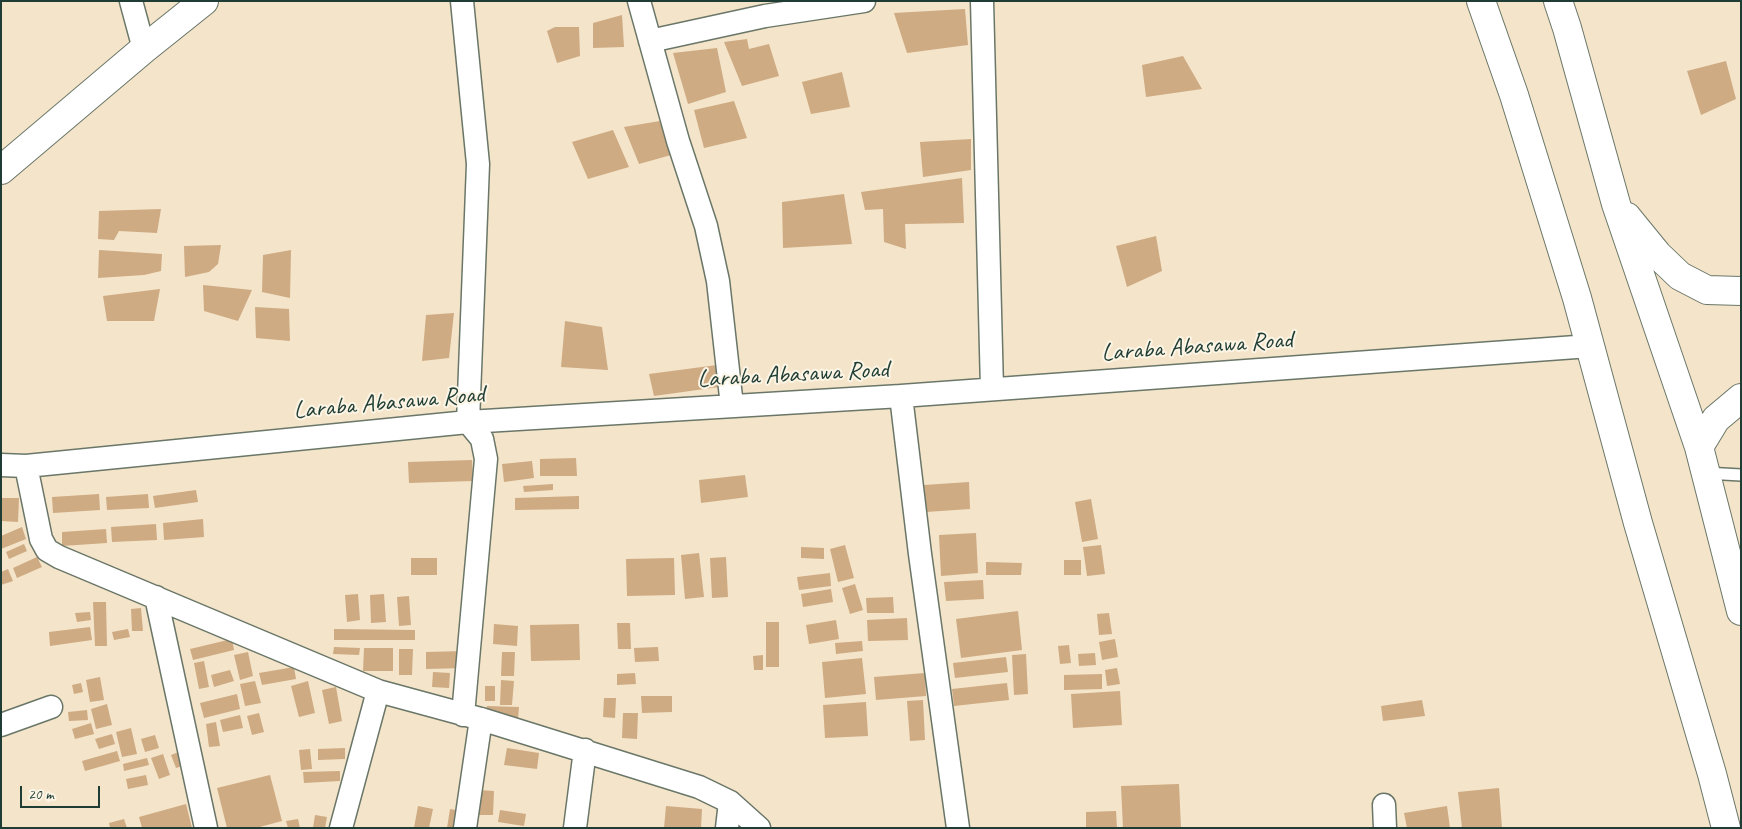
<!DOCTYPE html>
<style>
body{margin:0}
#map{position:relative;width:1742px;height:829px;overflow:hidden;background:#f4e4c9;font-family:Caveat,sans-serif}
canvas{display:block}
.frame{position:absolute;inset:0;border:2px solid #1f3d34;pointer-events:none}
.scale{position:absolute;left:20px;top:786px;width:80px;height:22px;box-sizing:border-box;border:2px solid #1f3d34;border-top:0;padding-left:6px;font-size:15px;line-height:18px;white-space:nowrap;color:#1f3d34;-webkit-text-stroke:4px #fcf5e5;paint-order:stroke}
</style>
<div id="map">
<canvas width="1742" height="829"></canvas>
<div class="frame"></div>
<div class="scale">20 m</div>
</div>
<script>
const c = document.querySelector('canvas').getContext('2d');
c.lineJoin = 'round';
function fillPath(path, color) {
  c.fillStyle = color;
  c.fill(path, 'evenodd');
}
function toPath(rows) {
  const path = new Path2D();
  for (const r of rows) {
    path.moveTo(r[0], r[1]);
    for (let i = 2; i < r.length; i += 2) path.lineTo(r[i], r[i + 1]);
  }
  return path;
}
function stroke(path, color, width, dash) {
  c.strokeStyle = color;
  c.lineWidth = width;
  c.lineCap = dash ? 'butt' : 'round';
  c.setLineDash(dash || []);
  c.stroke(path);
}
function label(font, color, halo, rows, align = 'center') {
  c.font = font + ' Caveat,sans-serif';
  c.lineWidth = 4;
  c.setLineDash([]);
  c.textBaseline = 'middle';
  c.strokeStyle = halo;
  c.fillStyle = color;
  for (const [text, x, y, turn = 0] of rows) {
    c.save();
    c.translate(x, y);
    c.rotate((+turn || 0) * Math.PI / 180);
    c.textAlign = isNaN(turn) ? turn : align;
    if (halo) c.strokeText(text, 0, 0);
    c.fillText(text, 0, 0);
    c.restore();
  }
}
const building = toPath([
 [965,9,968,45,907,53,894,13],
 [622,15,624,47,593,48,593,23],
 [555,27,579,27,580,56,557,63,547,31],
 [747,39,749,49,769,44,779,76,742,86,724,42],
 [717,48,726,92,688,104,673,53],
 [1183,56,1202,89,1146,97,1142,65],
 [1726,61,1736,99,1701,115,1687,71],
 [842,72,850,107,811,114,802,82],
 [734,101,747,138,704,148,694,110],
 [660,121,671,155,639,164,624,127],
 [613,130,629,167,588,179,572,142],
 [971,139,971,170,923,177,920,142],
 [962,178,964,223,905,224,906,249,884,242,883,209,865,210,861,192],
 [844,194,852,244,783,248,782,202],
 [161,209,157,233,119,231,114,240,98,239,99,211],
 [1156,236,1162,271,1127,287,1116,246],
 [221,245,218,264,209,272,185,277,184,246],
 [99,250,162,254,161,271,144,275,98,278],
 [291,250,290,298,262,292,263,255],
 [203,285,252,290,238,321,204,311],
 [160,289,154,321,107,321,103,296],
 [255,307,289,309,290,341,256,338],
 [454,313,449,358,422,361,426,315],
 [565,321,602,327,608,370,561,367],
 [717,365,719,387,654,396,649,374],
 [576,458,577,476,540,476,540,459],
 [472,460,473,481,409,483,408,462],
 [532,461,534,478,504,482,502,464],
 [745,475,748,497,701,503,699,480],
 [969,482,970,509,926,512,924,485],
 [553,484,553,490,524,492,523,486],
 [196,490,198,502,155,508,153,496],
 [99,494,100,510,53,513,52,497],
 [148,494,149,508,107,510,106,497],
 [579,496,579,509,515,510,515,498],
 [1,498,19,498,18,522,1,521],
 [1091,499,1098,539,1082,542,1075,502],
 [203,519,204,537,164,540,163,523],
 [156,524,157,540,112,542,111,527],
 [22,527,26,539,1,549,1,536],
 [106,529,107,543,62,546,62,532],
 [976,533,978,573,941,576,939,535],
 [24,544,27,551,9,559,6,552],
 [845,545,854,578,838,582,830,549],
 [1101,545,1105,574,1087,576,1083,547],
 [801,547,824,548,824,559,801,558],
 [699,553,704,597,685,599,681,555],
 [37,557,42,567,17,578,13,568],
 [726,557,728,597,712,598,710,558],
 [411,558,437,558,437,575,411,575],
 [674,558,675,595,627,596,626,559],
 [1064,560,1081,560,1081,575,1064,575],
 [986,562,1022,563,1021,575,986,575],
 [8,569,13,581,1,585,1,572],
 [830,573,831,586,799,590,797,577],
 [983,580,984,599,946,601,944,582],
 [855,584,863,610,850,614,842,588],
 [831,589,833,602,803,607,801,594],
 [358,594,360,620,347,622,345,595],
 [384,594,386,622,371,623,370,595],
 [409,596,411,625,399,626,397,597],
 [893,597,894,613,867,613,866,598],
 [93,602,106,602,107,646,95,646],
 [141,608,143,631,132,631,131,609],
 [1018,611,1022,650,961,658,956,619],
 [90,612,91,620,77,622,75,613],
 [1109,613,1112,634,1099,635,1097,614],
 [907,618,908,640,868,641,867,620],
 [836,620,839,639,809,644,806,625],
 [766,622,779,622,779,667,766,667],
 [617,623,630,623,631,649,618,649],
 [494,624,518,626,517,646,493,644],
 [579,624,580,660,531,661,530,625],
 [90,627,92,640,50,646,49,632],
 [128,629,130,637,114,640,112,632],
 [334,629,415,630,415,640,334,640],
 [232,639,234,650,193,660,190,649],
 [1115,639,1118,657,1102,660,1099,642],
 [862,641,863,651,836,654,835,643],
 [1069,645,1071,663,1060,664,1058,646],
 [334,647,360,648,359,655,333,654],
 [658,647,659,661,635,662,634,648],
 [364,648,393,648,393,671,363,671],
 [399,649,413,649,412,675,399,675],
 [464,651,465,668,426,669,426,652],
 [248,652,253,676,240,680,234,655],
 [502,652,515,652,514,676,501,676],
 [1095,653,1096,665,1079,666,1078,654],
 [1026,654,1028,694,1014,695,1012,655],
 [763,655,763,670,754,670,753,656],
 [1006,657,1008,672,955,678,953,663],
 [862,658,866,694,825,698,822,662],
 [204,661,209,687,199,689,194,663],
 [294,667,296,679,262,685,259,673],
 [1117,668,1120,684,1107,686,1105,670],
 [230,670,234,681,214,687,211,675],
 [433,672,450,673,449,688,432,687],
 [635,673,636,684,617,685,617,674],
 [925,673,926,696,876,700,874,677],
 [1102,674,1102,689,1064,690,1064,675],
 [100,677,104,700,90,702,86,680],
 [501,680,514,681,512,705,500,705],
 [255,681,261,703,245,706,240,684],
 [308,681,315,713,299,717,291,686],
 [81,683,83,692,74,694,72,685],
 [1007,683,1009,700,954,706,952,689],
 [485,686,495,686,495,701,485,701],
 [336,687,342,721,329,724,322,690],
 [1120,691,1122,725,1073,728,1071,694],
 [237,694,240,709,204,718,200,703],
 [641,696,672,696,672,712,642,713],
 [604,698,616,698,615,718,603,717],
 [923,700,925,740,910,741,907,701],
 [1422,700,1425,716,1383,721,1381,706],
 [866,702,868,736,825,738,823,705],
 [107,704,112,725,96,729,91,709],
 [487,706,519,707,518,720,486,718],
 [87,710,88,720,69,721,68,712],
 [259,713,264,732,252,735,247,716],
 [623,713,638,713,637,739,622,738],
 [240,715,243,728,223,732,220,720],
 [216,722,220,746,209,747,206,724],
 [91,723,94,734,75,739,72,729],
 [131,728,137,754,122,757,116,732],
 [112,734,115,744,99,749,95,739],
 [155,735,159,748,145,752,141,739],
 [345,748,345,759,318,760,318,749],
 [507,748,539,753,537,769,504,765],
 [310,749,312,769,301,770,299,750],
 [117,751,120,761,85,771,82,761],
 [181,751,186,765,176,768,171,755],
 [163,754,170,775,159,779,151,758],
 [147,758,149,765,124,771,123,764],
 [340,771,340,781,304,783,303,772],
 [146,775,148,785,128,789,126,779],
 [270,775,282,821,256,828,227,828,217,788],
 [1179,784,1181,828,1123,828,1121,786],
 [1499,788,1502,828,1462,828,1458,792],
 [479,790,494,791,493,815,478,815],
 [186,804,192,828,142,828,139,817],
 [418,806,433,809,429,828,414,828],
 [666,806,702,809,701,828,664,828],
 [1447,806,1450,828,1407,828,1404,813],
 [450,809,461,811,458,828,447,828],
 [500,810,526,814,524,826,498,822],
 [1116,811,1117,828,1086,828,1086,812],
 [315,815,327,817,325,828,313,828],
 [124,819,127,828,110,828,109,823],
 [298,819,300,828,288,828,286,821]
]);
const service = toPath([
 [1705,473,1741,475]
]);
const minor = toPath([
 [131,1,144,49],
 [462,1,478,164,468,422,482,439,486,459,463,715],
 [639,1,678,141,706,226,718,281,732,406],
 [982,1,992,389],
 [650,41,765,16,864,1],
 [901,396,920,554,958,828],
 [1,465,26,466,468,422,901,396,1590,346],
 [26,466,41,539,47,550,59,557,378,691,481,719,699,787,730,802,759,828],
 [156,597,206,828],
 [1,725,51,707],
 [1384,805,1385,828],
 [341,828,378,691],
 [465,828,481,719],
 [575,828,585,750],
 [727,828,730,802]
]);
const tertiary = toPath([
 [1,170,144,49,204,1]
]);
const primary = toPath([
 [1481,1,1514,95,1577,298,1638,523,1712,774,1726,828],
 [1558,1,1567,28,1616,204,1699,447,1741,611],
 [1627,217,1658,255,1680,276,1707,290,1741,291],
 [1699,447,1716,419,1741,398]
]);
const streetNames = [
 ["Laraba Abasawa Road",1197,347,-4],
 ["Laraba Abasawa Road",793,375,-3],
 ["Laraba Abasawa Road",389,403,-5]
];
fillPath(building, '#ceab83');
stroke(service, '#6a7768', 14);
stroke(minor, '#6a7768', 25);
stroke(tertiary, '#6a7768', 30);
stroke(primary, '#6a7768', 30);
stroke(service, '#fff', 11);
stroke(minor, '#fff', 22);
stroke(tertiary, '#fff', 28);
stroke(primary, '#fff', 28);
label('25px', '#1f3d34', '#fcf5e5', streetNames);
</script>
